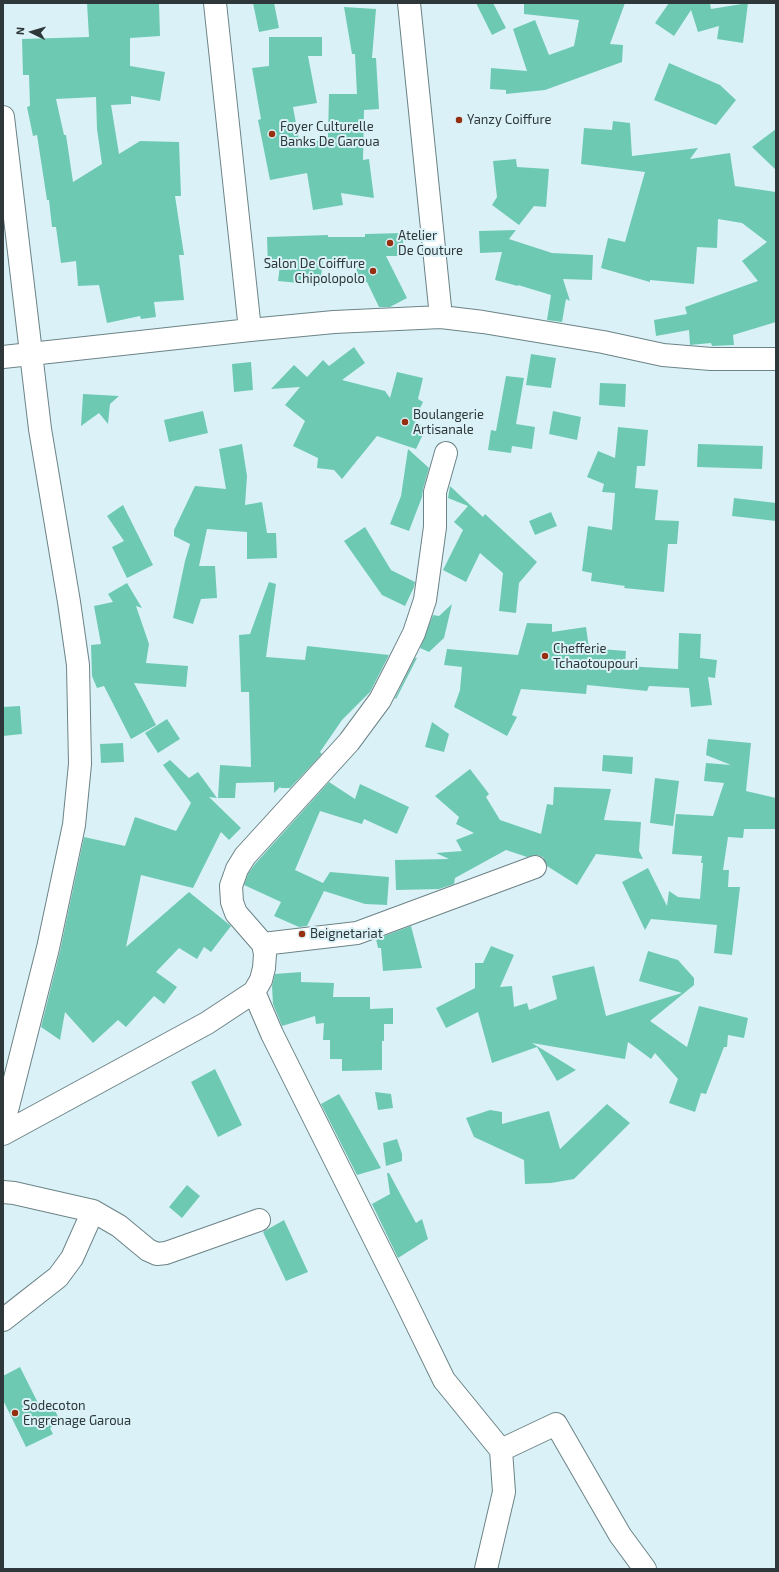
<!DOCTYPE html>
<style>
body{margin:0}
#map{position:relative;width:779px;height:1572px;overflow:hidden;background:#daf2f7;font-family:"Exo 2",sans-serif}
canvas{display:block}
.frame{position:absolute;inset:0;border:4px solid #2e3739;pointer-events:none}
.north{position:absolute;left:12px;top:12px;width:40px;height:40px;-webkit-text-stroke:3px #daf2f7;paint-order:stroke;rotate:275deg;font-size:11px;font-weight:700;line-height:16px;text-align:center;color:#2e3739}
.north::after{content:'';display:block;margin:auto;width:14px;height:18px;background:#2e3739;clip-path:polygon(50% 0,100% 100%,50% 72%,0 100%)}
</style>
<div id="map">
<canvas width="779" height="1572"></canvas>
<div class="frame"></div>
<div class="north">N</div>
</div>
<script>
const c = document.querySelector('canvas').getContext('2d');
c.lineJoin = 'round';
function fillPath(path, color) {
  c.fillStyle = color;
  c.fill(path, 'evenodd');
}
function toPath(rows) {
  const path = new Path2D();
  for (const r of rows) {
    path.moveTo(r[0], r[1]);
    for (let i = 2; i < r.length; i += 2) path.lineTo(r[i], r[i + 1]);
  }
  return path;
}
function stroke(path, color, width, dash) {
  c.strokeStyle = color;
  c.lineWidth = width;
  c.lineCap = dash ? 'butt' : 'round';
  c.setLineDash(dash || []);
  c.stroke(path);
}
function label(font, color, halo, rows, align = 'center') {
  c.font = font + ' "Exo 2",sans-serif';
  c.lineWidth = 4;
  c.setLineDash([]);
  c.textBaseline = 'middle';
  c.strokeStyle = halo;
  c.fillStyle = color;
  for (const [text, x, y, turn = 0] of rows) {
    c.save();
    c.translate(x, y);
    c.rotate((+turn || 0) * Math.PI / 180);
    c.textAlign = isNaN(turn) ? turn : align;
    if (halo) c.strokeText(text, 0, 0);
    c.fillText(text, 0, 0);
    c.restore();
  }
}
const building = toPath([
 [87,3,159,3,160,36,130,38,130,66,165,72,160,101,131,96,131,104,111,105,119,154,140,141,179,142,181,196,175,196,184,255,179,255,184,300,154,302,156,317,141,319,140,316,107,323,99,285,78,286,76,261,61,263,56,227,52,227,49,200,47,200,37,135,33,136,27,107,30,106,29,75,23,75,22,39,89,37],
 [96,97,97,129,102,164,73,182,66,135,64,135,56,99],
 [253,3,274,3,279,28,259,32],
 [476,3,493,3,506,28,492,35],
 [524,3,625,3,610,44,623,45,622,62,545,90,506,94,506,90,490,89,491,68,527,71,513,29,535,20,549,55,574,46,579,20,524,14],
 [669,3,710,3,711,9,748,3,743,43,717,39,719,26,698,32,691,10,674,36,655,23],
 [344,7,376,9,372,58,376,58,379,109,364,110,363,160,369,159,374,198,341,193,343,205,313,210,307,173,270,180,258,120,261,119,252,68,269,66,269,37,322,37,322,56,308,56,317,103,293,107,300,145,328,138,329,94,357,94,355,54,352,54],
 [669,63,720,85,736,100,716,125,654,100],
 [613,121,630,123,632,156,698,148,690,159,730,153,735,186,776,192,776,322,733,335,734,345,712,346,711,343,690,345,689,330,656,336,654,320,687,314,685,307,758,281,742,261,767,242,742,223,718,219,717,248,697,247,694,284,650,280,650,282,601,268,608,238,625,242,645,172,581,164,584,128,612,130],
 [776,129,776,170,752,147],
 [516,159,517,167,549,169,546,207,534,206,519,225,492,205,497,197,493,161],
 [516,230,509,239,552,253,593,255,592,280,563,279,570,301,566,299,562,322,547,320,551,295,518,285,518,286,495,280,502,252,480,253,479,231],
 [403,233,403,256,386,256,407,298,390,307,379,307,367,282,359,283,355,260,323,260,320,285,278,281,280,265,268,266,267,237,328,235,328,237,365,237,365,234],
 [354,347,365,363,342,380,385,391,390,398,397,372,423,378,418,399,423,402,414,421,426,428,416,449,377,436,342,479,334,470,317,468,318,458,293,446,305,421,285,405,300,387,271,389,294,365,307,377,323,360,329,366],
 [531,354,556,358,551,388,526,385],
 [251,362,253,390,234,392,232,364],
 [506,376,524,378,516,424,535,427,532,449,512,446,511,453,488,450,491,430,496,431],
 [600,383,626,384,625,407,599,405],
 [83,394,119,396,110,404,108,424,99,413,81,426],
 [203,411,208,433,169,442,164,420],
 [553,411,581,417,577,440,549,434],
 [618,427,648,430,645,466,637,466,635,488,658,490,655,520,679,521,677,544,668,544,664,592,624,588,625,586,591,581,592,573,582,571,588,526,612,530,615,493,602,492,604,484,587,477,598,451,615,458],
 [242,444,247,476,245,505,262,502,267,533,276,533,277,558,247,559,247,532,207,529,199,566,215,566,217,598,201,599,193,624,173,618,185,561,190,544,174,536,174,530,195,486,226,489,219,449],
 [698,444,763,446,762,469,697,467],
 [408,449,429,468,423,489,422,497,409,531,390,524,401,496],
 [450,486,483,517,485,514,537,562,519,583,516,613,499,611,503,573,480,553,466,582,443,570,463,530,454,522,468,506,448,498],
 [734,498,776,503,776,521,732,516],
 [123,505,153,565,127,578,112,547,124,541,107,516],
 [551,512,557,526,535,535,529,521],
 [365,527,391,570,415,582,414,587,405,606,382,595,344,541],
 [269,582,276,584,266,657,305,660,307,646,389,655,370,692,342,720,320,752,322,754,290,788,280,788,281,786,274,793,274,782,236,783,235,798,218,798,220,765,251,767,249,692,241,692,239,635,250,634],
 [127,583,142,608,136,606,149,644,146,663,188,666,186,687,134,683,156,725,131,739,104,686,97,688,92,676,91,645,101,644,94,606,113,602,108,594],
 [452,604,444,638,429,652,420,648,433,615,439,616],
 [527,623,552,624,552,632,586,627,589,648,626,651,625,666,678,669,679,633,701,634,700,658,717,660,715,678,708,677,712,705,691,707,689,688,649,686,647,691,587,685,586,694,521,689,512,715,517,717,507,736,454,707,460,690,462,667,444,665,447,649,518,655],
 [415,658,417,658,396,699,395,698],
 [20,706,22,734,3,736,3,707],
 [167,719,180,739,158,753,145,733],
 [432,722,449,734,444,752,425,747],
 [708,739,751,743,746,791,776,798,776,829,744,829,743,838,728,837,723,870,729,870,728,887,740,887,732,955,714,953,717,925,651,919,645,930,622,882,648,868,667,906,669,891,678,897,700,899,703,863,701,863,702,856,672,854,676,814,713,816,724,783,704,781,706,763,731,765,706,755],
 [123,743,124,762,101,763,100,744],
 [603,755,633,757,632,774,602,771],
 [170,760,189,778,198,772,217,798,209,797,241,828,229,840,221,832,193,888,141,875,126,947,189,892,231,926,211,952,204,947,197,959,179,948,156,972,177,987,164,1004,154,996,126,1027,118,1020,93,1043,65,1012,60,1040,41,1027,60,951,84,837,125,846,135,817,176,831,191,803,163,765],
 [470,769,489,794,486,797,500,820,541,834,547,804,553,805,554,787,611,789,604,820,641,822,639,851,643,859,596,854,577,885,547,866,543,857,537,855,527,857,506,850,455,878,454,884,439,889,396,890,395,860,449,859,436,853,462,851,456,840,474,833,456,824,459,817,435,796],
 [655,778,679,781,673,826,650,823],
 [329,782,355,799,360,784,409,807,397,834,364,819,362,824,320,811,295,870,323,883,330,872,389,877,387,905,365,904,324,891,307,926,299,927,274,916,281,902,244,885,248,874,255,864],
 [411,926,422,968,383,971,381,948,378,948,376,939],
 [491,946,514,955,500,987,512,986,514,1007,527,1003,529,1010,557,999,552,976,594,966,606,1016,682,993,639,981,648,951,678,960,694,978,694,985,650,1021,687,1047,699,1006,748,1018,744,1038,728,1035,727,1047,724,1047,706,1094,701,1093,695,1112,669,1103,678,1079,655,1053,651,1059,628,1042,625,1059,532,1043,576,1070,557,1081,537,1047,492,1063,478,1012,446,1028,436,1008,475,988,475,963,483,963],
 [301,972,301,982,334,983,333,997,370,997,370,1009,393,1008,393,1024,384,1024,384,1041,382,1041,382,1070,342,1071,342,1059,330,1059,330,1040,323,1040,324,1023,316,1024,315,1016,282,1026,273,1004,272,986,275,974],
 [215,1069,242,1125,218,1137,191,1082],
 [375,1092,391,1094,393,1108,378,1110],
 [339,1094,345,1104,381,1168,357,1175,321,1104],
 [607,1104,630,1123,574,1179,551,1183,525,1184,524,1160,474,1137,466,1118,490,1110,502,1112,502,1124,549,1111,560,1149],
 [397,1139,402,1154,402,1161,386,1166,383,1143],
 [387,1173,389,1173,416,1223,422,1219,428,1239,398,1258,372,1204,390,1194],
 [187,1185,200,1196,182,1218,169,1207],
 [284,1220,308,1272,286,1281,263,1232],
 [20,1367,41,1409,52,1404,61,1423,50,1428,53,1434,26,1447,3,1400,3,1376]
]);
const minor = toPath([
 [215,3,250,330],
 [409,3,441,317],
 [3,117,40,429,69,602,78,665,80,764,74,825,48,948,3,1126],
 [3,357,250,330,334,322,441,317,483,322,603,342,663,355,711,359,776,359],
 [263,944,357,933,535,867],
 [254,992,272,1034,405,1300,444,1380,501,1450,556,1424,620,1535,645,1569],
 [3,1134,207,1023,254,992,261,980,264,968,265,954,263,944,236,913,232,902,231,886,237,869,245,856,349,742,380,700,397,667,414,633,425,600,435,527,435,492,446,453],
 [3,1192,14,1193,93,1211,119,1226,148,1250,157,1254,166,1253,259,1220],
 [3,1320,58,1277,72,1258,93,1211],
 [486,1569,504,1492,501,1450]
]);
const markers = [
 [459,120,4,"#962e10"],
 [272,134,4,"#962e10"],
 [390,243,4,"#962e10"],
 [373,271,4,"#962e10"],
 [405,422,4,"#962e10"],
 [545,656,4,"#962e10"],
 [302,934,4,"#962e10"],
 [15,1413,4,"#962e10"]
];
const poiNames = [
 ["Yanzy Coiffure",467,120],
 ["Foyer Culturelle",280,127],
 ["Banks De Garoua",280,142],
 ["Atelier",398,236],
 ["De Couture",398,251],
 ["Salon De Coiffure",365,264,"right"],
 ["Chipolopolo",365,279,"right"],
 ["Boulangerie",413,415],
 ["Artisanale",413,430],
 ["Chefferie",553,649],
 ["Tchaotoupouri",553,664],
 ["Beignetariat",310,934],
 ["Sodecoton",23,1406],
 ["Engrenage Garoua",23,1421]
];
fillPath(building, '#6ec9b3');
stroke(minor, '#6c8387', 24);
stroke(minor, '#fff', 22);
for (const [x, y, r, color] of markers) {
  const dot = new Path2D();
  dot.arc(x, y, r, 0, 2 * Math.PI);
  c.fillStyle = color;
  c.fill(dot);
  stroke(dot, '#daf2f7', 1.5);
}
label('13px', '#2e3739', '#daf2f7', poiNames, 'left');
</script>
